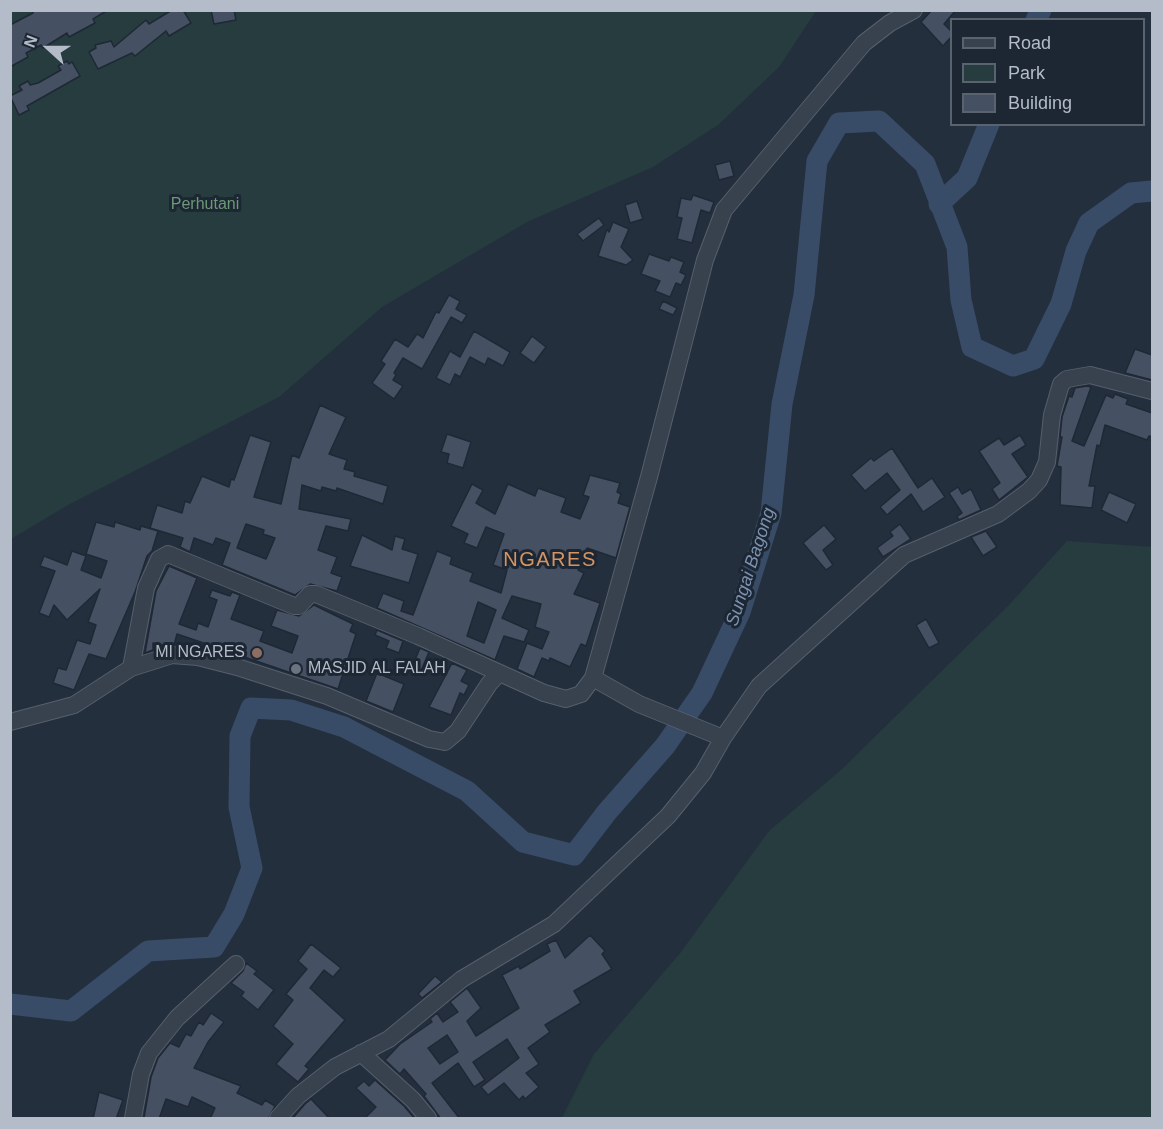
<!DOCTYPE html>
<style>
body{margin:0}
#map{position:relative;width:1163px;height:1129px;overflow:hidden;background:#242f3e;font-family:Helvetica,sans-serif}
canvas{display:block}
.frame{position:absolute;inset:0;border:12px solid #b4bcc9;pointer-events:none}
.legend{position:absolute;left:950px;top:18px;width:195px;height:108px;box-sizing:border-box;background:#1d2633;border:2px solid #59626f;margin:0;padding:8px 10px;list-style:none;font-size:18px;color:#b4bcc9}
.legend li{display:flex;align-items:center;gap:12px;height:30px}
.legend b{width:30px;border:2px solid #59626f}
.north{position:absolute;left:18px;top:18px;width:60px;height:60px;-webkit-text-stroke:4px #1d2633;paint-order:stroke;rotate:291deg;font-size:16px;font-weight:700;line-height:24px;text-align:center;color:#b4bcc9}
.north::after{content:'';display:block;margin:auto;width:21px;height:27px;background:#b4bcc9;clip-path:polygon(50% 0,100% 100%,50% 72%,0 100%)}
</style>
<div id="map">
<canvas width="1163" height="1129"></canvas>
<div class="frame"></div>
<ul class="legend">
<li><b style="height:8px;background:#38414e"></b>Road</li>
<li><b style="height:16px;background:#263c3f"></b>Park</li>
<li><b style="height:16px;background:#455162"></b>Building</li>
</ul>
<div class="north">N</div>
</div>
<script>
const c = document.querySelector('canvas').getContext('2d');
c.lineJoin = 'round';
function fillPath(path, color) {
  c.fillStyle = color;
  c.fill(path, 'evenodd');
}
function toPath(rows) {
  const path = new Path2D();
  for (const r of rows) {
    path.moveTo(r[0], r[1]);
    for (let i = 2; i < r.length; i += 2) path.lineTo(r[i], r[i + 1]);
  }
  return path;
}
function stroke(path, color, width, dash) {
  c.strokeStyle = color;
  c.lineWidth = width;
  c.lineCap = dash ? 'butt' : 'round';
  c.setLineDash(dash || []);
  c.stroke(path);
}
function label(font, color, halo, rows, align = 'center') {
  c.font = font + ' Helvetica,sans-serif';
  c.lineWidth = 6;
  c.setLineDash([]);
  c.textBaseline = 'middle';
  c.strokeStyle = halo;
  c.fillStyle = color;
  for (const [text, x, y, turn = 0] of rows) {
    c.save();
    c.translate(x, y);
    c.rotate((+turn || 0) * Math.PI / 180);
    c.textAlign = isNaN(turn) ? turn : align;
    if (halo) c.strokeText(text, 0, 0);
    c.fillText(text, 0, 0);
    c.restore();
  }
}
const green = toPath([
 [10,11,816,11,779,67,718,125,653,167,527,222,382,307,279,397,68,505,11,539],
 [1067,541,1152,547,1152,1118,562,1118,594,1054,681,952,769,831,841,770,1009,605]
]);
const river = toPath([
 [1036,20,1041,10],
 [939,204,967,178,989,124],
 [10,1004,71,1011,148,951,214,947,234,914,252,868,239,807,240,736,251,708,291,710,344,727,467,791,523,842,574,855,607,812,665,746,702,693,740,612,771,513,782,404,804,295,817,161,839,123,879,121,925,164,957,247,961,300,972,347,1013,366,1034,359,1061,304,1076,251,1089,223,1131,193,1152,191]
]);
const building = toPath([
 [32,10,108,10,93,19,95,23,69,37,67,33,43,48,41,45,26,53,28,57,10,67,10,25,33,13,32,10],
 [172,10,183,10,191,23,169,36,166,31,135,56,132,53,98,69,89,52,96,48,95,45,111,41,114,47,146,20,149,24,172,10],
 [211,10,234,10,236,20,214,24,211,10],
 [932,10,956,10,944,24,951,31,951,37,943,46,921,22,932,10],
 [67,61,69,64,72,62,80,76,27,106,29,110,19,115,10,96,22,90,19,86,28,81,30,85,38,83,61,70,58,66,67,61],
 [730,161,734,176,719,180,715,165,730,161],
 [693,195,714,202,710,213,701,210,692,243,677,239,682,218,677,217,681,198,691,200,693,195],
 [637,201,643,219,630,223,625,205,637,201],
 [599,218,604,225,583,241,577,234,599,218],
 [613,222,629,229,621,247,633,260,626,265,598,256,607,229,609,232,613,222],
 [649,254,669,261,671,257,684,262,680,272,686,275,681,285,676,283,670,297,655,291,660,281,641,274,649,254],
 [449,295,460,301,456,309,467,315,462,323,451,317,422,369,403,358,394,373,396,375,393,380,403,386,394,399,372,383,385,364,381,361,395,339,408,347,417,334,423,338,436,312,439,313,449,295],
 [663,301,677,308,673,315,659,309,663,301],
 [474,331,510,352,503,366,488,358,485,365,470,357,460,377,455,374,450,385,436,378,450,351,460,357,474,331],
 [532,336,546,347,534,363,520,353,532,336],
 [1135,349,1152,355,1152,380,1125,373,1135,349],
 [1087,386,1091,387,1072,441,1084,446,1106,395,1113,398,1115,394,1128,399,1126,404,1152,413,1152,437,1149,436,1147,440,1105,425,1100,446,1097,445,1089,486,1095,486,1092,508,1060,505,1061,467,1057,466,1062,437,1060,437,1062,417,1069,396,1072,397,1075,388,1087,386],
 [320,405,346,417,329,454,347,460,344,469,355,472,354,476,388,486,383,504,337,488,336,491,322,487,321,491,302,485,299,509,351,519,348,531,326,526,318,550,337,557,331,573,342,577,337,591,310,584,295,595,222,565,230,543,216,538,213,545,194,538,190,552,180,547,183,538,150,528,157,505,182,513,185,501,190,503,202,476,229,487,231,479,234,480,250,435,271,442,254,497,281,504,292,455,299,458,320,405],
 [246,524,264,530,263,534,275,538,266,559,237,548,246,524],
 [447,434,471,442,463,468,447,463,449,454,441,452,447,434],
 [1020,435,1026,445,1012,454,1028,477,999,500,992,489,1000,483,979,451,999,438,1004,445,1020,435],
 [892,448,918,488,932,478,945,497,923,512,911,494,887,515,880,507,900,490,887,473,865,491,851,475,871,458,874,461,892,448],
 [590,475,620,483,617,492,621,494,618,503,630,507,616,558,587,548,578,570,584,573,574,594,600,603,586,646,581,644,570,667,550,658,549,661,542,658,534,677,517,669,527,643,542,649,549,632,535,627,541,604,512,596,502,618,529,630,524,642,504,636,495,660,377,608,383,593,404,601,401,611,413,615,437,551,452,557,450,564,473,573,470,581,501,593,507,570,493,565,504,534,486,527,477,548,464,543,468,534,451,526,472,484,483,490,476,503,495,514,508,484,535,496,538,488,566,498,561,512,580,519,589,497,583,495,590,475],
 [478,602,496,610,484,643,467,636,478,602],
 [958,487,962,494,971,489,981,510,959,520,957,516,962,513,949,493,958,487],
 [1109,492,1136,504,1127,523,1101,510,1109,492],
 [96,522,114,527,115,522,140,530,141,526,158,531,152,551,147,556,135,592,106,659,89,654,74,690,53,683,58,668,66,670,77,640,90,644,96,625,88,622,100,589,67,620,54,605,49,617,39,613,55,571,40,566,44,556,67,565,72,551,86,556,81,570,101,578,107,561,86,554,96,522],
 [900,524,911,539,883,557,877,548,893,536,890,532,900,524],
 [824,525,836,539,823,550,833,565,826,570,803,543,824,525],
 [986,531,997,547,983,556,971,537,986,531],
 [362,535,392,550,395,536,405,539,402,549,418,554,409,583,350,566,362,535],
 [169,566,197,578,179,624,196,630,198,623,208,627,217,600,209,597,212,590,230,596,232,592,240,595,231,619,264,631,260,641,292,653,298,636,271,626,277,610,299,616,314,605,353,624,350,631,356,634,338,689,177,634,174,645,165,646,153,643,153,650,145,653,156,591,169,566],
 [926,619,939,643,929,648,916,625,926,619],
 [377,630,403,641,399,653,386,648,389,641,375,635,377,630],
 [420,648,429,652,421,671,412,667,420,648],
 [452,663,467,670,461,681,469,685,464,695,460,693,451,715,429,707,452,663],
 [377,673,404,684,393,712,366,701,377,673],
 [590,935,605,951,602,954,612,969,574,991,581,1003,545,1025,550,1032,528,1048,539,1064,526,1073,539,1087,525,1099,523,1096,519,1100,504,1083,488,1095,481,1087,519,1058,507,1039,473,1062,485,1080,474,1087,458,1063,432,1083,460,1119,441,1119,424,1096,426,1094,404,1069,400,1074,385,1060,400,1044,432,1022,430,1019,437,1013,443,1022,458,1012,450,1002,467,988,481,1008,467,1021,476,1036,519,1008,502,975,519,966,520,969,550,951,547,944,556,940,565,958,590,935],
 [447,1035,458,1052,440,1064,428,1048,447,1035],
 [311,944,341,968,333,977,324,970,310,988,345,1020,305,1066,309,1069,298,1082,276,1064,293,1044,273,1026,293,1000,286,994,307,969,298,961,311,944],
 [246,963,257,971,254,974,274,990,258,1010,241,996,244,992,231,983,243,971,246,963],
 [435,976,442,982,422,998,418,994,435,976],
 [211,1013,224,1022,208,1042,194,1068,241,1086,237,1093,262,1105,265,1100,275,1106,268,1119,210,1119,215,1108,192,1097,188,1107,166,1099,159,1119,144,1118,151,1077,158,1058,170,1043,179,1047,186,1034,191,1036,199,1022,203,1025,211,1013],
 [375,1080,404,1106,415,1119,364,1119,376,1107,356,1088,364,1081,369,1086,375,1080],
 [99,1092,123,1100,116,1119,93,1119,99,1092],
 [311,1099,330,1119,292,1119,305,1104,311,1099]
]);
const minor = toPath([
 [131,668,146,588,159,559,168,554,294,606,299,606,310,594,316,594,418,636,544,693,566,699,581,694,593,678,649,477,705,260,724,210,864,43,890,23,914,10],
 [593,678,639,704,723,738,759,686,904,555,998,514,1029,491,1039,480,1047,462,1052,415,1061,384,1067,379,1090,375,1152,391],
 [10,722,74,705,131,668,172,655,198,657,237,667,327,696,429,739,445,742,458,731,489,684,499,673],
 [361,1053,413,1100,428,1118],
 [133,1118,141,1074,149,1053,177,1018,236,964],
 [278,1118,298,1096,335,1067,389,1039,462,979,554,924,668,816,703,773,723,738]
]);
const markers = [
 [257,653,6,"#8d6e63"],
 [296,669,6,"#6b7280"]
];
const parkNames = [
 ["Perhutani",205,205]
];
const poiNames = [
 ["MI NGARES",245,653],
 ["MASJID AL FALAH",308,669,"left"]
];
const waterNames = [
 ["Sungai Bagong",751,567,-72]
];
const quarterNames = [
 ["NGARES",550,560]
];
fillPath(green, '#263c3f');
stroke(river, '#394c67', 21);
fillPath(building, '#455162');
stroke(building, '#1f2835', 1.5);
stroke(minor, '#565f6c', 18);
stroke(minor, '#38414e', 16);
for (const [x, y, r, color] of markers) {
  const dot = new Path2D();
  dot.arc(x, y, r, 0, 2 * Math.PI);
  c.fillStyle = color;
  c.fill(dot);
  stroke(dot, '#1d2633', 2);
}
label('16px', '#6b9a76', '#1d2633', parkNames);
label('16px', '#b4bcc9', '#1d2633', poiNames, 'right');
label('italic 18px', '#7c92b1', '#1d2633', waterNames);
c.letterSpacing = '1.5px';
label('20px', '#d59563', '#1d2633', quarterNames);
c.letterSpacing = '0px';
</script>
